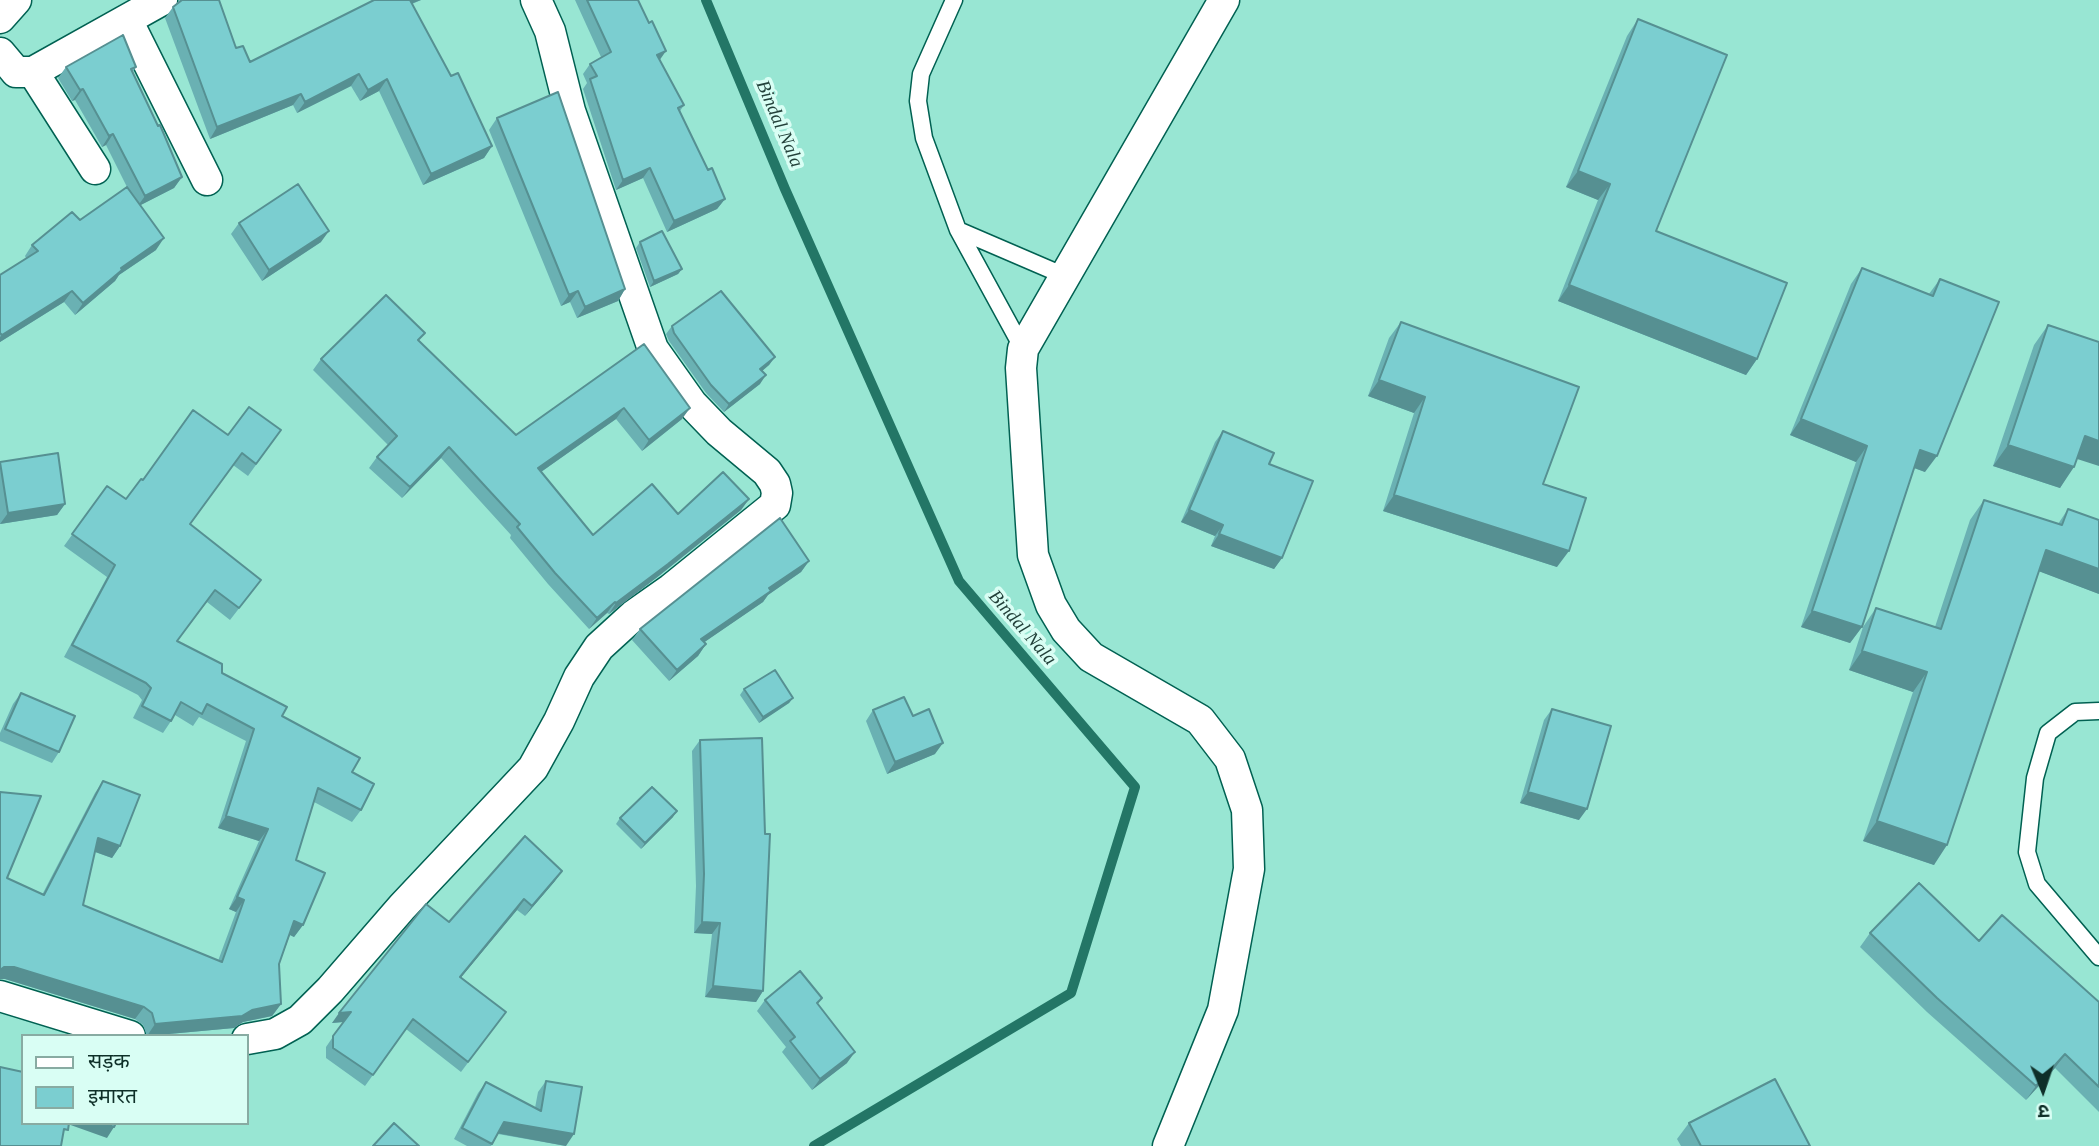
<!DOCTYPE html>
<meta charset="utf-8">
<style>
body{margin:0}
#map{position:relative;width:2099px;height:1146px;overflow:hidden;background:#98e6d3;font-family:"Times New Roman","Noto Sans Devanagari",serif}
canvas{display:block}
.legend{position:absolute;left:21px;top:1034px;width:228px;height:91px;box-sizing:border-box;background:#d9fef4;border:2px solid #88aba2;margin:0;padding:9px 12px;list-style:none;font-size:21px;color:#0e2f28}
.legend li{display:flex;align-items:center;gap:14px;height:35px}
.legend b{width:35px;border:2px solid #88aba2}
.north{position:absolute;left:2008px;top:1055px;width:70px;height:70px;-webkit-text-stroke:5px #d9fef4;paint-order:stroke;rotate:178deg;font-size:19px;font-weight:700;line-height:28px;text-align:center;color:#0e2f28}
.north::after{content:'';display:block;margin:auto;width:24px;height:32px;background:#0e2f28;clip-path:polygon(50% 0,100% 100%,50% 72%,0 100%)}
</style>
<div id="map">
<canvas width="2099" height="1146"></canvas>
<ul class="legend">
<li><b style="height:9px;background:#fff"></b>सड़क</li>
<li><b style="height:19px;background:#7bced0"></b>इमारत</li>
</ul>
<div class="north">उ</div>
</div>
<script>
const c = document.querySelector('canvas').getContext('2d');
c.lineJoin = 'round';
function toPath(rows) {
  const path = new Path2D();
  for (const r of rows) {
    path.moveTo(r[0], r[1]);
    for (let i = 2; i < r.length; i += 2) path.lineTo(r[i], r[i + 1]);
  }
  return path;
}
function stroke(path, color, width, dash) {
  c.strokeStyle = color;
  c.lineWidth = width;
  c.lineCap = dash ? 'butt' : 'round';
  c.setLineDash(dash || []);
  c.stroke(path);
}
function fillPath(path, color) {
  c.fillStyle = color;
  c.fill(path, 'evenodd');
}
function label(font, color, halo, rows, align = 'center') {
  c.font = font + ' "Times New Roman",serif';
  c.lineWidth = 7;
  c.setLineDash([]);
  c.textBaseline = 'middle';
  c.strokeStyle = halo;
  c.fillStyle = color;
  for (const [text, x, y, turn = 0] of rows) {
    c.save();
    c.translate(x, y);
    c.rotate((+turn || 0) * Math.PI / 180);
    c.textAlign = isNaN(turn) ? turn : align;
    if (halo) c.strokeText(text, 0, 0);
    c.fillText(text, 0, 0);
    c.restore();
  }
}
const stream = toPath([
 [706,0,785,189,959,581,1135,787,1071,993,814,1146]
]);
const lane = toPath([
 [954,0,921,74,918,101,924,138,958,230,1023,349],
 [958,230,1065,276],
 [2099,711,2075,712,2048,733,2035,778,2027,852,2037,884,2099,957]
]);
const street = toPath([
 [0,18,16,0],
 [127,20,207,180],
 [0,53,16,72,33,72,162,0],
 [33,72,95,169],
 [0,996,130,1036],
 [247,1039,275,1034,300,1020,330,990,402,907,533,768,559,721,579,677,599,647,634,615,671,589,775,505,777,493,775,484,767,472,719,432,692,404,653,349,570,111,550,31,536,0],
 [1168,1146,1223,1010,1249,869,1247,810,1230,759,1200,720,1091,657,1066,630,1051,605,1033,555,1021,368,1023,349,1224,0]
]);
const wall = toPath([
 [180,0,219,0,236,48,250,62,374,0,421,0,412,4,451,76,492,146,484,158,423,185,379,91,360,101,351,86,297,113,293,105,210,139,165,18,173,7],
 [575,0,638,0,660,60,684,105,680,111,708,170,725,199,717,209,667,232,643,178,616,190,583,89,587,83,583,74,590,64,601,57],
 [1638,19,1656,231,1757,359,1746,375,1558,301,1598,200,1566,187,1627,36],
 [66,67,136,67,133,72,182,177,174,188,140,205,156,250,119,275,115,281,75,315,64,302,0,342,0,275,26,258,25,256,32,245,80,220,127,187,106,145,102,147,75,100,72,101,58,78],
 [497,118,625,289,618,301,577,318,570,302,561,306,489,130],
 [239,223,321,242,262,281,231,234],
 [640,242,682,269,678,274,650,287,636,248],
 [1862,268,1929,294,1940,279,1925,472,1914,468,1862,627,1850,643,1801,627,1856,462,1790,435,1851,284],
 [1401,322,1543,484,1557,567,1383,511,1414,413,1368,396,1389,338],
 [2048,325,2077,459,2060,488,1993,466,2034,345],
 [672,326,775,357,769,365,762,371,760,384,724,412,706,393,669,341,666,334],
 [419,341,516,435,644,344,682,419,642,451,616,419,541,472,593,535,678,514,749,499,741,510,660,575,609,614,607,613,589,629,548,584,510,538,511,535,441,458,402,498,369,468,377,457,388,445,313,370,321,359],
 [281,430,248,476,233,465,190,525,261,580,230,620,207,602,177,641,282,716,352,772,361,810,352,822,314,802,296,860,303,925,294,937,290,935,279,964,281,1004,272,1016,243,1022,234,1028,147,1036,143,1025,135,1019,5,979,0,979,0,792,7,878,42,895,95,793,103,781,120,846,112,858,95,852,83,905,218,961,236,912,229,909,259,841,218,828,246,741,199,717,193,726,175,715,163,733,133,718,142,700,138,695,64,657,107,577,64,546,107,486,126,499,143,480,228,435],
 [1223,431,1269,464,1282,558,1274,569,1211,546,1215,536,1181,522,1215,442],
 [0,462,65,504,57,515,0,524],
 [1984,500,2058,524,2068,509,2099,594,2039,571,1934,865,1863,841,1913,692,1849,670,1863,627,1876,608,1935,627,1970,520],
 [809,561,801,572,768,595,763,602,704,642,706,644,698,656,669,681,632,640,640,629],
 [744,689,793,698,789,703,759,723,740,695],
 [21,693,59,752,52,763,0,741,0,733,13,704],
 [1552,709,1579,820,1520,803,1544,720],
 [873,710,913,716,935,754,887,774,866,721],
 [700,740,763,991,756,1002,705,997,712,934,694,933,696,886,692,751],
 [673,817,641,849,616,824,620,818],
 [555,881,525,916,517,910,461,977,506,1012,461,1072,406,1029,365,1086,326,1058,326,1047,343,1022,332,1023,449,922],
 [1870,933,1979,941,2099,1002,2099,1112,2055,1068,2026,1100,1927,1012,1860,947],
 [822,998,818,1004,847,1063,812,1090,782,1052,786,1047,757,1011,765,1000],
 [546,1081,566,1146,498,1134,491,1146,467,1146,454,1139,478,1093,486,1082,535,1108,538,1092],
 [1689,1123,1810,1146,1681,1146,1677,1139]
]);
const shadedWall = toPath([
 [406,0,421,0,400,8],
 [666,51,659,61,657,55],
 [359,74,351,86,297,113,305,102],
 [387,79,379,91,360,101,368,90],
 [83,89,75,100,72,101,80,90],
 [301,94,293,105,210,139,217,127],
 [113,134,106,145,102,147,109,136],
 [492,146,484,158,423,185,431,174],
 [650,168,643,178,616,190,623,180],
 [1578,171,1610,184,1598,200,1566,187],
 [182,177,174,188,137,207,145,196],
 [725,199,717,209,667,232,674,221],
 [329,231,321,242,262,281,269,270],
 [164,238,156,250,119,275,115,281,75,315,83,303,121,268],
 [682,269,678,274,650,287,654,281],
 [1569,285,1757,359,1746,375,1558,301],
 [625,289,618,301,577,318,585,307],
 [72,291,64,302,0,342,0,337,2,335],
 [578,291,570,302,561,306,569,295],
 [775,357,769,365,755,377,760,369],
 [766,375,760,384,724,412,729,404],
 [1379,380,1425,397,1414,413,1368,396],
 [624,408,616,419,531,479,538,468],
 [690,408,682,419,642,451,649,440],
 [1801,419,1867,446,1856,462,1790,435],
 [2085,436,2099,441,2099,466,2071,457],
 [2008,445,2074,467,2060,488,1993,466],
 [449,447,441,458,402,498,410,487],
 [1920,450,1937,456,1925,472,1909,466],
 [1394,495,1569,551,1557,567,1383,511],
 [749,499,741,510,660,575,609,614,616,603],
 [65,504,57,515,0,524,8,513],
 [1189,510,1223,525,1215,536,1181,522],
 [1219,534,1282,558,1274,569,1211,546],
 [2046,550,2099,569,2099,594,2033,569],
 [809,561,801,572,768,595,763,602,693,650,701,639,769,588],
 [615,602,607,613,589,629,597,618],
 [1812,611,1862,627,1850,643,1801,627],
 [706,644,698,656,669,681,677,670],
 [1862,651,1927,672,1913,692,1849,670],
 [793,698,789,703,759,723,763,717],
 [943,743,935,754,887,774,895,762],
 [1528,792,1587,809,1579,820,1520,803],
 [677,811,673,817,641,849,645,843],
 [226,816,268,829,259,841,218,828],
 [1877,821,1947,845,1934,865,1863,841],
 [98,838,120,846,112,858,90,850],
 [562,871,555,881,525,916,532,906],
 [237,897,244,900,236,912,229,909],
 [524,899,517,910,453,987,460,977],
 [294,921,303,925,294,937,286,933],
 [702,922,720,923,712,934,694,933],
 [4,967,14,967,144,1007,135,1019,5,979,0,979,0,970],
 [713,986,763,991,756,1002,705,997],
 [281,1004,272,1016,243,1022,234,1028,147,1036,155,1024,252,1010],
 [351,1012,343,1022,332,1023,339,1013],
 [855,1052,847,1063,812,1090,820,1079],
 [2065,1054,2055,1068,2026,1100,2036,1086],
 [504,1122,574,1134,566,1146,496,1133],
 [65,1123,103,1123,114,1127,107,1138]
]);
const building = toPath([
 [182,0,219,0,236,48,243,46,250,62,374,0,410,0,451,76,458,73,492,146,431,174,387,79,368,90,359,74,305,102,301,94,217,127,173,7,182,0],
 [587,0,638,0,649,23,652,21,666,51,657,55,684,105,678,108,708,170,712,168,725,199,674,221,650,168,623,180,590,79,597,76,590,64,611,52,587,0],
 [1638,19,1727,55,1656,231,1787,283,1757,359,1569,285,1610,184,1578,171,1638,19],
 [123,35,136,67,131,69,158,126,160,125,182,177,145,196,113,134,109,136,83,89,80,90,66,67,123,35],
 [558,92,625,289,585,307,578,291,569,295,497,118,558,92],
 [298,184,329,231,269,270,239,223,298,184],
 [127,187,164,238,121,268,122,270,83,303,72,291,2,335,0,333,0,275,38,251,32,245,72,212,80,220,127,187],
 [662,231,682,269,654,281,640,242,662,231],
 [1862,268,1933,296,1940,279,1999,302,1937,456,1920,450,1862,627,1812,611,1867,446,1801,419,1862,268],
 [721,291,775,357,760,369,766,375,729,404,711,385,674,333,672,326,721,291],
 [386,295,425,333,418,340,516,435,644,344,690,408,649,440,624,408,538,468,593,535,652,484,678,514,723,472,749,499,668,564,616,603,615,602,597,618,555,573,517,527,520,524,449,447,410,487,377,457,397,436,321,359,386,295],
 [1401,322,1579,387,1543,484,1586,498,1569,551,1394,495,1425,397,1379,380,1401,322],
 [2048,325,2099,342,2099,441,2085,436,2074,467,2008,445,2048,325],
 [249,407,281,430,256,464,242,453,190,524,261,580,239,608,215,590,177,641,222,664,222,673,287,707,282,716,360,758,352,772,374,784,361,810,318,788,296,860,325,873,303,925,294,921,279,964,281,1004,252,1010,242,1016,155,1024,152,1013,144,1007,14,967,4,967,0,970,0,792,41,796,7,878,44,895,103,781,140,795,120,846,98,838,83,905,222,962,244,900,237,897,268,829,226,816,254,729,207,704,202,714,181,702,171,721,142,706,151,688,146,683,72,645,115,565,72,534,107,486,126,499,141,479,143,480,193,410,228,435,249,407],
 [1223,431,1274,453,1269,464,1313,481,1282,558,1219,534,1223,525,1189,510,1223,431],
 [58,453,65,504,8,513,0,462,58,453],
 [1984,500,2062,525,2068,509,2099,520,2099,569,2046,550,1947,845,1877,821,1927,672,1862,651,1876,608,1941,629,1984,500],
 [780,518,809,561,769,588,771,591,701,639,706,644,677,670,640,629,780,518],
 [775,670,793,698,763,717,744,689,775,670],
 [21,693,75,716,59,752,5,729,21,693],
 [904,697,913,716,929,709,943,743,895,762,873,710,904,697],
 [1552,709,1611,726,1587,809,1528,792,1552,709],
 [762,738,765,834,770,834,763,991,713,986,720,923,702,922,704,874,700,740,762,738],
 [652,787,677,811,645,843,620,818,652,787],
 [525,836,562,871,532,906,524,899,460,977,506,1012,468,1062,413,1019,373,1075,333,1048,333,1036,351,1012,339,1013,426,904,449,922,525,836],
 [1919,883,1979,941,2002,915,2099,1002,2099,1087,2065,1054,2036,1086,1937,998,1870,933,1919,883],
 [800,971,822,998,817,1003,855,1052,820,1079,790,1041,795,1037,765,1000,800,971],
 [0,1067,23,1072,23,1123,69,1123,68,1130,64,1129,61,1146,0,1146,0,1067],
 [1775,1079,1810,1146,1701,1146,1689,1123,1775,1079],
 [546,1081,582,1087,574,1134,504,1122,492,1144,462,1128,486,1082,541,1111,546,1081],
 [103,1123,116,1123,114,1127,103,1123],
 [394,1123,419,1146,373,1146,394,1123]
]);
const waterNames = [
 ["Bindal Nala",779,124,67],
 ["Bindal Nala",1022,628,49]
];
stroke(stream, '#237666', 10);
stroke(lane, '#016152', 19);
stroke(street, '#016152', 33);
stroke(lane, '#fff', 16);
stroke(street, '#fff', 30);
fillPath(wall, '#6ab1b3');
fillPath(shadedWall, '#569092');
fillPath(building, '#7bced0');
stroke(building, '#569092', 2);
label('italic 19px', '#23413a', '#d9fef4', waterNames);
</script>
